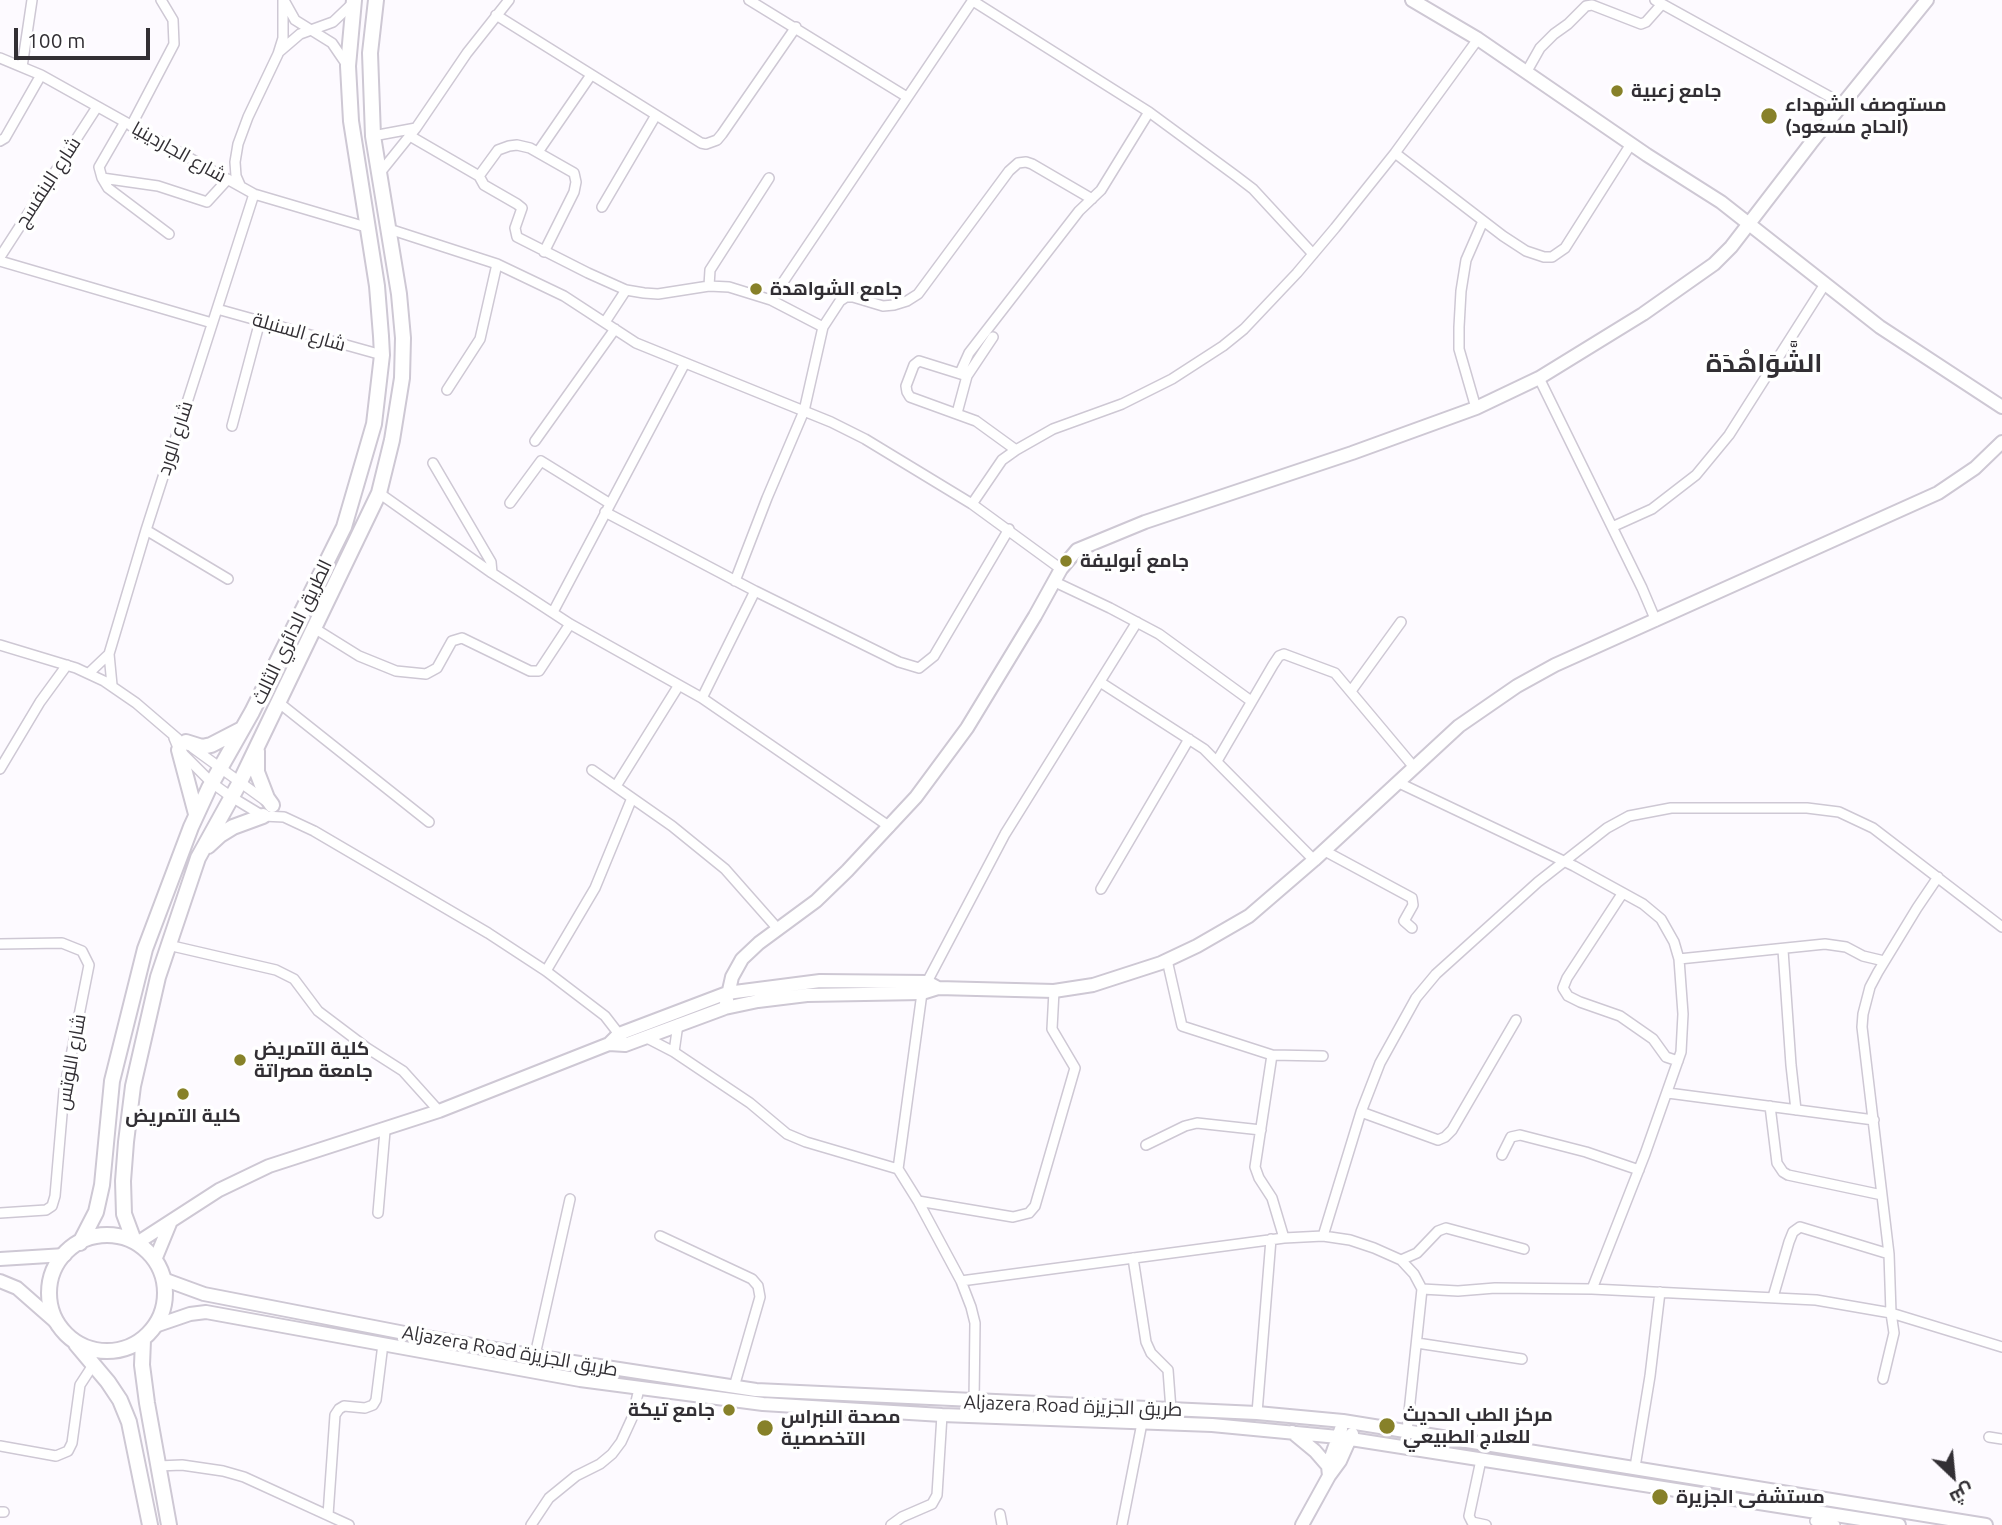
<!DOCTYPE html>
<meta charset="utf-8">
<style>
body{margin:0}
#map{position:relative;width:2002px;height:1525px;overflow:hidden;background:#fdfaff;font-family:Ubuntu,Cairo,sans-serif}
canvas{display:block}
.north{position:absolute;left:1918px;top:1441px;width:70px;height:70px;-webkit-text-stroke:5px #fff;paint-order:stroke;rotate:154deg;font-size:19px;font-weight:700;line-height:28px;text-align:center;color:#322f34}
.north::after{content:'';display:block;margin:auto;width:24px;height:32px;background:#322f34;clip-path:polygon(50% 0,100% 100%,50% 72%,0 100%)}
.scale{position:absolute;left:14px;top:28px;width:136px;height:32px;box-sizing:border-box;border:4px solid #322f34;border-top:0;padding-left:9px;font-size:21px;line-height:24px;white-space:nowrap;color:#322f34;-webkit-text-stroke:5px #fff;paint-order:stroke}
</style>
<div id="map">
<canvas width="2002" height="1525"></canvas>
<div class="north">ش</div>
<div class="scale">100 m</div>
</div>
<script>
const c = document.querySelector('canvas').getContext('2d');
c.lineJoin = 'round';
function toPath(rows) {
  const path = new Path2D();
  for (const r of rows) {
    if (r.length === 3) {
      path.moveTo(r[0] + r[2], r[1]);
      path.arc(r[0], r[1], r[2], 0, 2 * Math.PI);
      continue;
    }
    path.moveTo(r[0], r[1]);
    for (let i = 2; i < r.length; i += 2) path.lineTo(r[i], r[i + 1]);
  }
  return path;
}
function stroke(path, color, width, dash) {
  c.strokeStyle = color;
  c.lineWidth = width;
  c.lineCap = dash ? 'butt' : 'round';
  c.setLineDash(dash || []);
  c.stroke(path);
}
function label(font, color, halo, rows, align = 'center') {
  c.font = font + ' Ubuntu,Cairo,sans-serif';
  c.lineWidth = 7;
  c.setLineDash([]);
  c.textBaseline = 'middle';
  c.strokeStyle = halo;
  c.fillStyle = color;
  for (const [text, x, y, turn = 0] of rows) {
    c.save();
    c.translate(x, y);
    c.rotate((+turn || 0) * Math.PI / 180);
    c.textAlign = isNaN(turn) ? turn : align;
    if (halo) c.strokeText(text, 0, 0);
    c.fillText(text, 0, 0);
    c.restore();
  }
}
const street = toPath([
 [749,0,907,97],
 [1655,0,1843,104],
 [973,1,1149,112,1236,176,1253,189,1313,254],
 [285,2,295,20,332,43,347,65],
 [496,15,701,143,706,144,717,140,722,134,796,27],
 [279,52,300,34,333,22,353,3],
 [0,58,41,75,254,194,366,227],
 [22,67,32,0],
 [1527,71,1540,48,1554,34,1568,24,1586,6,1592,5,1641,24,1646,22,1662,4],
 [125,122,99,167,102,178,158,186,207,202,228,179],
 [131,126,174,44,173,20,161,0],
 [373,136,416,128],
 [410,136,479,176,484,185,517,204,522,208,515,228,517,237,588,273,626,290,644,293,658,294,709,286,729,287,771,300,823,327],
 [0,141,5,138,41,75],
 [538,152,591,75],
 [1395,153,1503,236,1526,251,1544,257,1552,257,1565,248,1631,144],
 [379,174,416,128,467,53,509,0],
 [479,176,498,150,509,146,517,145,530,148,574,173,576,182,574,192,544,252],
 [102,178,108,188,169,234],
 [240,185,236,176,235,162,238,144,248,117,278,54,283,38,283,0],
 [602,207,656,115],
 [389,229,497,264,564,296,636,343,831,422,865,439,972,504,1061,569],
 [0,257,97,107],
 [0,261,212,323],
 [709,286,710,270,769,178],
 [771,300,973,0],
 [217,309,382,355],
 [605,322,626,290],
 [960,373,969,353,1079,211,1101,190,1149,112],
 [967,376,919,361,914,365,906,386,907,392,910,397,976,421,1016,450],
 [1539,378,1642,588,1656,621],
 [447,390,480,339,497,264],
 [1476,408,1459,349,1459,327,1461,291,1466,260,1483,221],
 [957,413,967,376,993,337],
 [232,426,260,321],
 [535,441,615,329],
 [433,463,491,562,492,573],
 [379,493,492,573,570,624,702,698,890,827],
 [510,503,541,461,609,503],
 [972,504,1002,460,1016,450,1053,429,1122,404,1172,379,1223,346,1244,329,1297,273,1335,228,1395,153,1478,39],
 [605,512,755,591,899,662,919,668,934,656,1009,529],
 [1612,527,1652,509,1696,475,1729,435,1825,284],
 [146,530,228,579],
 [735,581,767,498,804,411,823,327,840,301,846,297,853,297,883,306,894,305,907,301,918,294,1009,171,1018,163,1026,162,1032,164,1092,199],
 [1055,582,1110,608,1159,634,1251,701],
 [553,612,685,363],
 [314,628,359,656,396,671,426,674,437,668,452,641,462,638,530,671,539,671,570,624],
 [0,645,76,668,104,681,136,703,178,739],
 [89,673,109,654],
 [1100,682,1204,749,1314,860],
 [112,685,109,654,146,530,254,194],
 [1351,691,1401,622],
 [702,698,755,591],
 [278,702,429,822],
 [174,738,179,750,212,783,230,796,263,816,284,817,314,831,488,933,546,971,605,1016,622,1038],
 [193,748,266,801],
 [1217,761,1273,665,1279,656,1284,654,1335,673,1413,766],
 [0,769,40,702,67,665],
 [592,770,672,826,725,869,778,929],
 [1397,782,1574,866,1643,904,1661,919,1674,942,1679,959,1683,1014,1681,1052,1645,1154,1592,1289],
 [616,786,679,685],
 [1323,850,1412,898,1413,905,1404,921,1412,928],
 [1101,889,1189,739],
 [1622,894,1567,978,1563,988,1568,996,1580,1002,1620,1016,1653,1039,1666,1057,1678,1061],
 [0,944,62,943,82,951,89,965,64,1091,55,1196,52,1206,46,1210,0,1213],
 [168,945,276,970,294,979,318,1011,367,1048,403,1071,439,1111],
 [1783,950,1791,1065,1796,1110],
 [1679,959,1825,944,1846,947,1863,956,1884,961],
 [1167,960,1182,1026,1272,1055,1255,1167,1259,1178,1272,1198,1284,1238],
 [546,971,595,888,632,798],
 [645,1037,674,1052,750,1103,787,1134,806,1142,898,1169,918,1201,961,1281,971,1307,975,1323,974,1402],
 [674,1052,678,1024],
 [1272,1055,1323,1056],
 [1668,1093,1874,1120],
 [1770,1106,1777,1163,1783,1172,1788,1175,1882,1195],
 [1361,1112,1438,1140,1445,1137,1452,1130,1516,1020],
 [1146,1145,1185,1126,1197,1123,1261,1130],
 [1502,1155,1511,1137,1520,1135,1586,1152,1639,1170],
 [898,1169,922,993,927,982,1005,834,1137,622],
 [918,1201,1013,1217,1029,1213,1035,1206,1075,1068,1052,1029,1054,991],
 [378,1213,385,1131],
 [660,1236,752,1279,758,1286,760,1297,734,1387],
 [1323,1236,1361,1112,1380,1063,1416,998,1436,974,1538,882,1607,828,1629,816,1671,808,1807,808,1839,812,1873,828,2002,927],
 [1133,1258,1146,1342,1151,1353,1168,1370,1171,1410],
 [1401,1260,1417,1253,1438,1231,1446,1228,1524,1249],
 [961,1281,1284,1238,1323,1236,1350,1240,1374,1248,1401,1260,1414,1274,1422,1289,1407,1431],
 [1422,1289,1458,1291,1495,1288,1592,1289,1816,1300,1891,1313,2002,1347],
 [1773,1297,1789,1242,1793,1232,1800,1227,1889,1254],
 [1417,1343,1522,1359],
 [535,1355,570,1199],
 [1883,1379,1894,1333,1891,1313,1889,1254,1862,1027,1863,1014,1870,987,1878,972,1917,908,1938,877],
 [1257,1413,1271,1239],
 [1989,1437,2002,1439],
 [0,1446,56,1456,68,1451,72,1443,80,1385,93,1365],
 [1481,1460,1469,1516,1472,1522,1486,1525],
 [158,1466,182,1465,223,1471,244,1477,349,1525],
 [1635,1467,1650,1376,1660,1292],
 [0,1512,4,1512],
 [1000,1514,1002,1525],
 [328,1515,335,1415,339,1409,344,1406,365,1408,373,1405,376,1400,383,1344],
 [1815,1521,1835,1525],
 [531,1525,549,1498,576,1476,600,1464,612,1454,621,1442,632,1418,639,1389],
 [891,1525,902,1517,932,1504,937,1495,942,1415],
 [1122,1525,1142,1423]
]);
const secondary = toPath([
 [1412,0,1478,39,1647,155,1721,202,1880,327,2002,407],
 [725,1008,732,977,742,959,759,943,816,901,847,871,916,797,967,728,1035,616,1061,569,1077,550,1145,522,1352,453,1476,408,1539,378,1643,314,1714,264,1731,247,1811,143,1927,0],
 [609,1044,625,1045,725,1008,758,1001,807,995,922,993,938,988,1054,991,1093,985,1161,963,1197,946,1249,916,1314,860,1459,726,1517,686,1555,665,1938,493,1975,468,2002,442],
 [137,1243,219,1190,269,1166,439,1111,609,1044,619,1034,727,993,820,981,927,982,938,988],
 [0,1259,65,1255],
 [155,1260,171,1221],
 [163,1279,204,1294,415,1335,547,1358,756,1390,1257,1413,1343,1421,1986,1525],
 [0,1281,17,1288,58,1324],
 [155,1326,190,1314,206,1312,580,1380,763,1404,942,1415,1212,1425,1338,1437,1899,1525],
 [1292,1432,1315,1451,1328,1466],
 [1329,1476,1328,1466,1341,1429],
 [1302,1525,1329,1476,1340,1461,1352,1434]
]);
const primary = toPath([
 [186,742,202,747,211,745,242,729],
 [179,750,196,814],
 [257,751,257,772,267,798,272,805],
 [208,846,220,835,233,827,263,816],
 [107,1293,58],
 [134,1241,124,1214,123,1181,126,1142,133,1086,158,977,198,858,240,782,379,493,392,440,402,378,403,338,399,294,373,136,370,53,376,0],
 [80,1243,96,1212,102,1185,112,1081,145,949,191,827,209,788,252,712,344,527,374,424,382,355,381,336,377,286,351,121,348,66,354,0],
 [143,1340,142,1365,147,1403,169,1525],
 [76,1344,108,1382,120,1400,129,1422,150,1525]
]);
const markers = [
 [1617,91,7,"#878129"],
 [1769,116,9,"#878129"],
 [756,289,7,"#878129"],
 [1066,561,7,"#878129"],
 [240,1060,7,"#878129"],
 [183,1094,7,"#878129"],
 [729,1410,7,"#878129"],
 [1387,1426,9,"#878129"],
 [765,1428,9,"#878129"],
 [1660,1497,9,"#878129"]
];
const poiNames = [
 ["جامع زعبية",1631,91],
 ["مستوصف الشهداء",1785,105],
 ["(الحاج مسعود)",1785,127],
 ["جامع الشواهدة",770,289],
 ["جامع أبوليفة",1080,561],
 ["كلية التمريض",254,1049],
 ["جامعة مصراتة",254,1071],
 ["كلية التمريض",183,1116,"center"],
 ["جامع تيكة",715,1410,"right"],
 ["مركز الطب الحديث",1403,1415],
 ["للعلاج الطبيعي",1403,1437],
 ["مصحة النبراس",781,1417],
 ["التخصصية",781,1439],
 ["مستشفى الجزيرة",1676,1497]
];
const streetNames = [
 ["شارع الجاردينيا",179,152,29],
 ["شارع البنفسج",48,182,-57],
 ["شارع السنبلة",299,332,16],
 ["شارع الورد",175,438,-72],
 ["الطريق الدائري الثالث",292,632,-64],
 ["شارع اللوتس",71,1062,-80],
 ["Aljazera Road طريق الجزيزة",510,1351,10],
 ["Aljazera Road طريق الجزيزة",1073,1406,2]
];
const districtNames = [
 ["الشَّوَاهْدَة",1764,363]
];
stroke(street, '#cec8d4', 12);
stroke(secondary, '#cec8d4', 16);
stroke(primary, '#cec8d4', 18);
stroke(street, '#fff', 9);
stroke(secondary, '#fff', 12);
stroke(primary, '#fff', 14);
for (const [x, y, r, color] of markers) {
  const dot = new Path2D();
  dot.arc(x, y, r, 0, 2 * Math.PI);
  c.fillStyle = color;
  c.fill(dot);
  stroke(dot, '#fff', 2.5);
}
label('bold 19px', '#322f34', '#fff', poiNames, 'left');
label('19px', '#322f34', '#fff', streetNames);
label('bold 26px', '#322f34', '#fff', districtNames);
</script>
